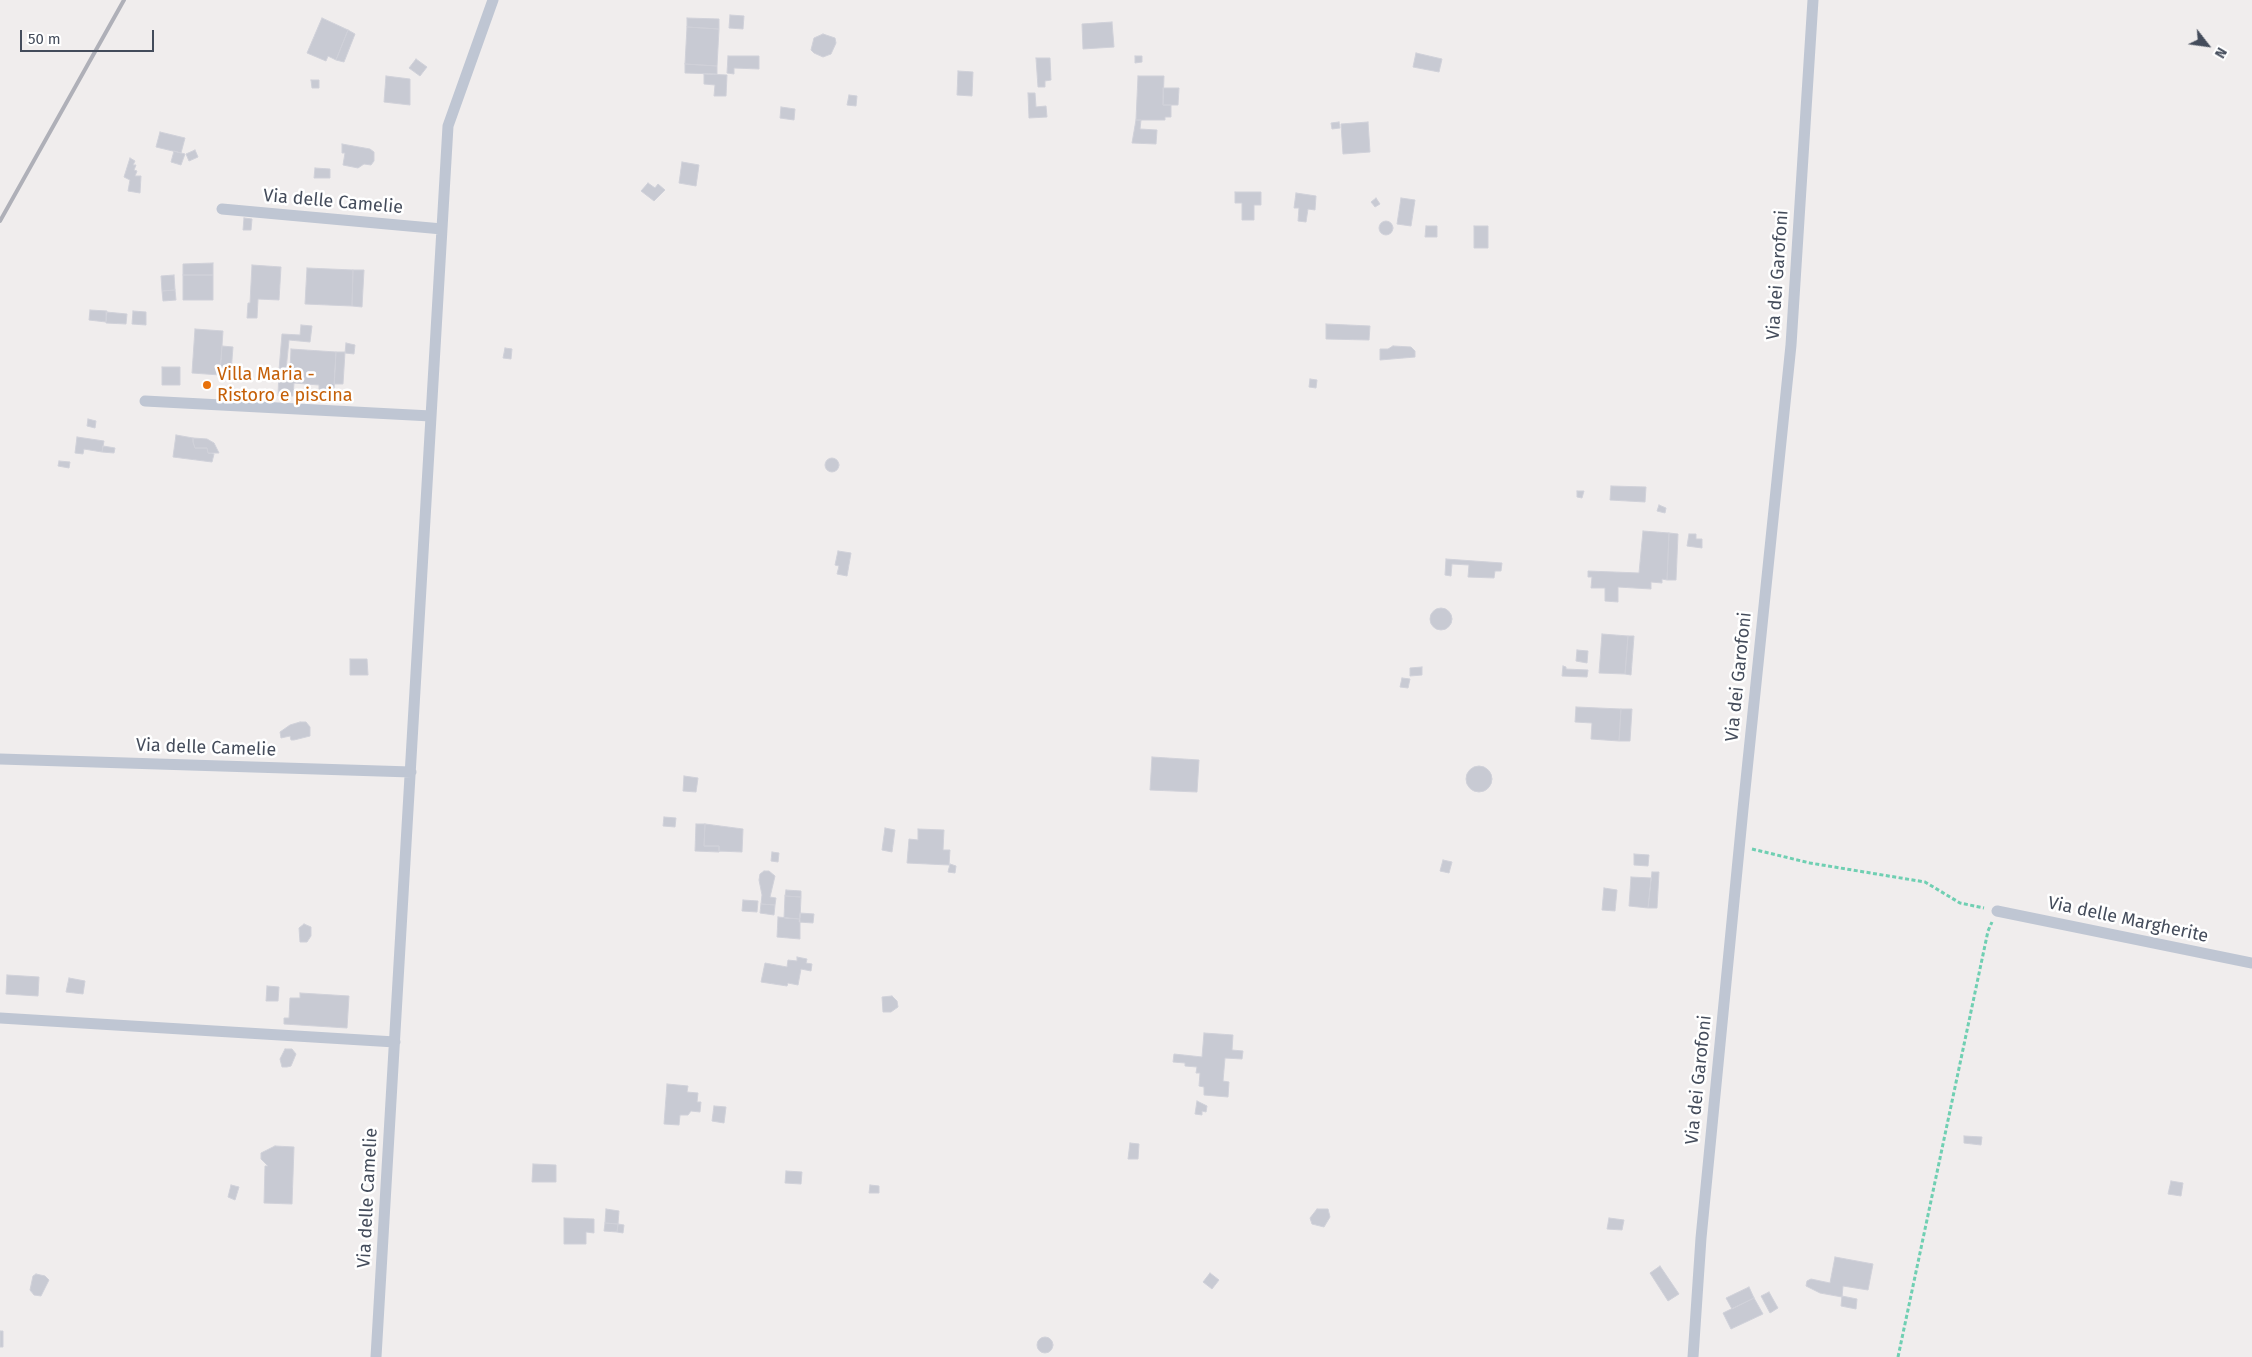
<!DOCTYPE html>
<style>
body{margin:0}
#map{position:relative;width:2252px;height:1357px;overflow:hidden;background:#f0eded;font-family:"Fira Sans",sans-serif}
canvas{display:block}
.north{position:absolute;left:2182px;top:20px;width:50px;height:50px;-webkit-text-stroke:4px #fff;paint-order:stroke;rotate:120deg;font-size:14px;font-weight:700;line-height:20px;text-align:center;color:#444c5b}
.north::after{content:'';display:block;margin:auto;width:18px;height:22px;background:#444c5b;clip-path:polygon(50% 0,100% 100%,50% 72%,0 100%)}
.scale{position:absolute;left:20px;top:30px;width:134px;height:22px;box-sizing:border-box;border:2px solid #444c5b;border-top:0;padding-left:6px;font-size:15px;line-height:18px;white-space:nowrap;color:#444c5b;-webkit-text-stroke:4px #fff;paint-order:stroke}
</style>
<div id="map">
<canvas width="2252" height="1357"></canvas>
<div class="north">N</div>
<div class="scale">50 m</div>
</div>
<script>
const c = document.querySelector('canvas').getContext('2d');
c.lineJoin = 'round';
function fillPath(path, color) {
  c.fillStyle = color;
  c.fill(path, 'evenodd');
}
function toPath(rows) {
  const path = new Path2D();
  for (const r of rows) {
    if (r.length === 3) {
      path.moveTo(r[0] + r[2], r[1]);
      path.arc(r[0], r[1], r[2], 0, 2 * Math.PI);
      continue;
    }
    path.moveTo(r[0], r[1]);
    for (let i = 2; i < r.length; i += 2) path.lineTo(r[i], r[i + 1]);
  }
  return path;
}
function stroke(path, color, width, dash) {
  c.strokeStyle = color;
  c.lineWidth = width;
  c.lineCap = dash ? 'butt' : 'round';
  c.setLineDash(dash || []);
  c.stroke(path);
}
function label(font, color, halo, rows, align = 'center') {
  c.font = font + ' "Fira Sans",sans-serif';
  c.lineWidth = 5;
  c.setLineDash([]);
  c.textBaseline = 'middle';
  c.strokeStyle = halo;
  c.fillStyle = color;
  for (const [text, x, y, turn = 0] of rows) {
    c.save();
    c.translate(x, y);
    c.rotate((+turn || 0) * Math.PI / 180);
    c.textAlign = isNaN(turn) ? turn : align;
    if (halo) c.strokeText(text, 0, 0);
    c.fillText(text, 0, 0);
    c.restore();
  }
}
const building = toPath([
 [730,15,744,16,743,29,729,28,730,15],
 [322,18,348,30,336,60,328,56,326,61,307,53,322,18],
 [687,18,719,19,719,29,687,27,687,18],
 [1112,22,1114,47,1083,49,1082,24,1112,22],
 [687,27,719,29,717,66,685,64,687,27],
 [348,30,355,34,344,62,336,60,348,30],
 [823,34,835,38,836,43,831,54,823,57,814,53,811,50,814,38,823,34],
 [1416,53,1442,59,1439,72,1413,67,1416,53],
 [728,56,759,56,759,69,734,68,734,74,727,73,728,56],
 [1135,56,1142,56,1142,62,1135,63,1135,56],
 [1036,58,1050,58,1051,80,1045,81,1045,87,1038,87,1036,58],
 [416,59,427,67,420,76,409,68,416,59],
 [685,64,717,66,717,74,685,73,685,64],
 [958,71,973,72,972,96,957,95,958,71],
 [704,74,727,75,726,96,714,96,715,85,704,84,704,74],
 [386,76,410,79,410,105,384,102,386,76],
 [1138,76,1164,76,1163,105,1171,105,1171,117,1165,117,1165,120,1136,120,1138,76],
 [311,80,319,80,319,88,312,88,311,80],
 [1163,88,1179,88,1178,105,1163,105,1163,88],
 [1028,93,1035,93,1036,107,1046,106,1047,117,1029,118,1028,93],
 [849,95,857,96,856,106,847,105,849,95],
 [781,107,795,109,794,120,780,118,781,107],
 [1136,120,1141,120,1140,129,1157,130,1156,144,1132,143,1136,120],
 [1339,122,1340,128,1332,129,1331,123,1339,122],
 [1368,122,1370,152,1343,154,1341,124,1368,122],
 [160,132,185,138,181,153,156,147,160,132],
 [342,144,370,149,374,152,374,161,371,165,364,164,358,168,343,165,345,153,342,153,342,144],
 [195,150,198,157,189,161,186,154,195,150],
 [174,151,185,154,181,165,171,162,174,151],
 [130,158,135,161,133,165,136,165,134,170,137,171,135,176,141,176,140,193,128,191,130,180,124,177,130,158],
 [682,162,699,165,696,186,679,183,682,162],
 [315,168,330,169,330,178,314,178,315,168],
 [648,183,655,188,658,184,665,190,654,201,641,191,648,183],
 [1235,192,1261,192,1261,205,1254,205,1254,220,1242,220,1242,203,1235,203,1235,192],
 [1296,193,1316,196,1315,210,1308,209,1306,222,1298,221,1299,208,1294,208,1296,193],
 [1376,198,1380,204,1375,207,1371,202,1376,198],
 [1401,198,1415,200,1411,226,1397,224,1401,198],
 [244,218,252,219,251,230,243,230,244,218],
 [1386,228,7],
 [1426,226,1437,226,1437,237,1425,237,1426,226],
 [1474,226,1488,226,1488,248,1474,248,1474,226],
 [213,263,213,275,183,275,183,264,213,263],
 [252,265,281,267,279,300,258,299,257,318,247,318,248,303,250,303,252,265],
 [307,268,353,270,352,306,305,304,307,268],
 [353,270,364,270,362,307,352,306,353,270],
 [174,275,175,290,162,291,161,276,174,275],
 [183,275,213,275,213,300,183,300,183,275],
 [175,290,176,300,163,301,162,291,175,290],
 [90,310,107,311,106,322,89,320,90,310],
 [133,311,146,312,146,325,132,324,133,311],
 [106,312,127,314,126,324,106,323,106,312],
 [1326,324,1370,326,1369,340,1326,339,1326,324],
 [301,325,312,326,310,342,289,340,286,370,279,370,282,334,300,335,301,325],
 [195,329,223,331,220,375,192,373,195,329],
 [346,343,355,345,354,354,345,353,346,343],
 [222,346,233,347,231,372,220,372,222,346],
 [1393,346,1411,347,1415,351,1415,357,1380,360,1380,349,1388,349,1393,346],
 [505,348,512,349,511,359,503,358,505,348],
 [291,349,336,352,334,390,319,389,319,385,294,383,293,396,278,396,279,370,290,370,291,349],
 [336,352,345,352,343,384,334,384,336,352],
 [162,367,180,367,180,385,162,385,162,367],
 [1310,379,1317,380,1316,388,1309,387,1310,379],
 [88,419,96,421,95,428,87,426,88,419],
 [176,435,193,438,193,442,195,448,207,448,208,453,214,454,212,462,173,457,176,435],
 [77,437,104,441,102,452,84,449,83,454,75,453,77,437],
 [193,438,207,439,214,443,219,453,208,453,207,448,195,448,193,442,193,438],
 [103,446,115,448,114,453,102,452,103,446],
 [832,465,7],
 [59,461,70,462,69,468,58,466,59,461],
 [1611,486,1646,487,1645,502,1610,500,1611,486],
 [1577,491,1584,491,1582,498,1577,497,1577,491],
 [1659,505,1666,508,1665,513,1657,511,1659,505],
 [1643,531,1669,533,1667,580,1662,579,1662,583,1651,582,1651,589,1618,587,1618,602,1605,601,1605,588,1591,588,1592,577,1588,577,1588,571,1639,573,1643,531],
 [1669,533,1678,534,1676,580,1667,580,1669,533],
 [1689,534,1696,534,1696,539,1702,539,1702,548,1687,546,1689,534],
 [838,551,851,553,847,576,837,574,839,566,835,565,838,551],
 [1446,559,1502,563,1501,571,1495,571,1494,578,1468,577,1469,565,1452,564,1451,576,1445,575,1446,559],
 [1441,619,11],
 [1602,634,1628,636,1625,674,1599,673,1602,634],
 [1628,636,1634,636,1631,675,1625,674,1628,636],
 [1577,650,1588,651,1587,663,1576,661,1577,650],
 [350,659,367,659,368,675,350,675,350,659],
 [1563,666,1566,667,1566,669,1588,670,1587,677,1562,676,1563,666],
 [1422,667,1422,675,1410,676,1410,668,1422,667],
 [1402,678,1410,679,1408,688,1400,687,1402,678],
 [1576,707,1621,709,1619,741,1591,739,1592,723,1575,722,1576,707],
 [1621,709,1632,709,1630,741,1619,741,1621,709],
 [300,722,306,722,310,727,310,736,294,740,291,740,290,736,281,738,280,732,290,725,300,722],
 [1152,757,1199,760,1197,792,1150,790,1152,757],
 [1479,779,13],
 [684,776,698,778,696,792,683,791,684,776],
 [664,817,676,818,675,827,663,826,664,817],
 [696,824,705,824,704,846,719,846,719,852,695,851,696,824],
 [705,824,743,829,742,852,719,851,719,846,704,846,705,824],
 [885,828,895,830,892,852,882,850,885,828],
 [918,829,944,830,943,850,950,850,949,865,907,863,909,839,918,840,918,829],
 [772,852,779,853,778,862,771,861,772,852],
 [1634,854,1649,855,1648,866,1634,865,1634,854],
 [1443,860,1452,862,1449,873,1440,871,1443,860],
 [950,864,956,866,955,873,948,872,950,864],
 [764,871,769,871,775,876,770,897,776,898,775,905,761,904,762,895,759,880,760,874,764,871],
 [1652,872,1659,872,1657,908,1648,908,1652,872],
 [1631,877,1651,878,1648,908,1629,906,1631,877],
 [1604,888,1617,890,1615,911,1602,910,1604,888],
 [786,890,801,891,801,897,785,896,786,890],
 [785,896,801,897,800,919,784,918,785,896],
 [743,900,758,901,757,912,742,911,743,900],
 [761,904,775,905,774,915,760,913,761,904],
 [800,913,814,914,813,923,799,922,800,913],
 [778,917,800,919,800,939,777,937,778,917],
 [304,924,311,927,311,936,307,942,300,942,299,928,304,924],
 [797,957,807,959,806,963,812,964,811,971,801,969,798,985,788,983,787,986,761,982,765,963,787,967,788,960,797,961,797,957],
 [7,975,39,977,38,996,6,994,7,975],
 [69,978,85,981,83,994,66,992,69,978],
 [267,986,279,987,278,1001,266,1001,267,986],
 [300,993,349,996,347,1028,284,1024,284,1018,289,1018,290,998,300,998,300,993],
 [892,996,897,1001,898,1007,891,1012,883,1012,882,997,892,996],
 [1204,1033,1233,1035,1232,1050,1243,1051,1242,1059,1225,1058,1223,1081,1229,1082,1228,1097,1204,1095,1204,1087,1199,1086,1200,1073,1196,1073,1197,1067,1185,1066,1185,1063,1173,1062,1174,1054,1202,1057,1204,1033],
 [285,1049,292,1049,296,1054,291,1066,287,1067,282,1067,280,1059,285,1049],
 [667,1084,688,1086,687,1092,698,1093,697,1102,701,1102,700,1112,691,1111,688,1115,680,1115,679,1125,664,1124,667,1084],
 [1197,1101,1207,1106,1206,1112,1202,1111,1202,1115,1195,1114,1197,1101],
 [714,1106,726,1107,724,1123,712,1121,714,1106],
 [1964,1136,1982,1137,1981,1145,1964,1143,1964,1136],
 [1130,1143,1139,1144,1138,1159,1128,1159,1130,1143],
 [275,1146,294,1147,292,1204,264,1203,265,1166,268,1166,261,1159,261,1153,275,1146],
 [533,1164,556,1165,556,1182,532,1182,533,1164],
 [786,1171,802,1172,801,1184,785,1183,786,1171],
 [2171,1181,2183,1183,2181,1196,2168,1194,2171,1181],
 [231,1185,239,1187,235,1200,228,1197,231,1185],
 [870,1185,879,1186,879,1193,869,1193,870,1185],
 [606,1209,619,1211,618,1224,605,1223,606,1209],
 [1317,1209,1328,1209,1330,1217,1324,1227,1312,1224,1310,1218,1317,1209],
 [564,1218,594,1219,594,1233,586,1232,586,1244,564,1244,564,1218],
 [1609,1218,1624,1220,1622,1230,1607,1229,1609,1218],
 [605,1223,618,1224,617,1232,604,1231,605,1223],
 [618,1224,624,1225,623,1233,617,1232,618,1224],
 [1835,1257,1873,1264,1868,1290,1843,1286,1842,1297,1820,1293,1806,1286,1807,1281,1811,1279,1830,1283,1835,1257],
 [1660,1266,1679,1294,1668,1301,1650,1273,1660,1266],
 [1210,1273,1219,1280,1212,1289,1203,1282,1210,1273],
 [36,1274,45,1276,49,1280,41,1296,34,1295,30,1290,33,1276,36,1274],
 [1749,1287,1754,1298,1732,1309,1726,1298,1749,1287],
 [1769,1292,1778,1308,1770,1313,1761,1296,1769,1292],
 [1842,1296,1857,1299,1856,1309,1841,1306,1842,1296],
 [1754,1298,1763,1314,1731,1329,1723,1313,1754,1298],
 [0,1331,3,1331,3,1347,0,1347,0,1331],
 [1045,1345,8]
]);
const path = toPath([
 [1752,849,1810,863,1925,882,1960,903,1984,908],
 [1898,1357,1988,931,1992,922]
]);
const service = toPath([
 [222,209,442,229],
 [145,401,431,416],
 [0,759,411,772],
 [1997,911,2252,963],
 [0,1018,395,1042],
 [376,1357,448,126,493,0],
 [1693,1357,1701,1238,1743,809,1791,345,1813,0]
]);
const rail = toPath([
 [0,221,124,0]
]);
const markers = [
 [207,385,5,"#e8710a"]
];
const streetNames = [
 ["Via delle Camelie",333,202,5],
 ["Via dei Garofoni",1778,275,-86],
 ["Via dei Garofoni",1739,677,-84],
 ["Via delle Camelie",206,748,2],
 ["Via delle Margherite",2128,920,12],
 ["Via dei Garofoni",1699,1080,-84],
 ["Via delle Camelie",368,1198,-87]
];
const foodNames = [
 ["Villa Maria -",217,375],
 ["Ristoro e piscina",217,396]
];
fillPath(building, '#c8cad3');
stroke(building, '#d0d1d9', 1);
stroke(path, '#6fcfb2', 3, [4, 2.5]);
stroke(service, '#bfc6d3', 11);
stroke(rail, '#afb0b8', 4);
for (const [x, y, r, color] of markers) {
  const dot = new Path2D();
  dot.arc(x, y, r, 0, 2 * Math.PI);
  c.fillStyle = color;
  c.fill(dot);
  stroke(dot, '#fff', 2);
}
label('18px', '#444c5b', '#fff', streetNames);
label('18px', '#c56008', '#fff', foodNames, 'left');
</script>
